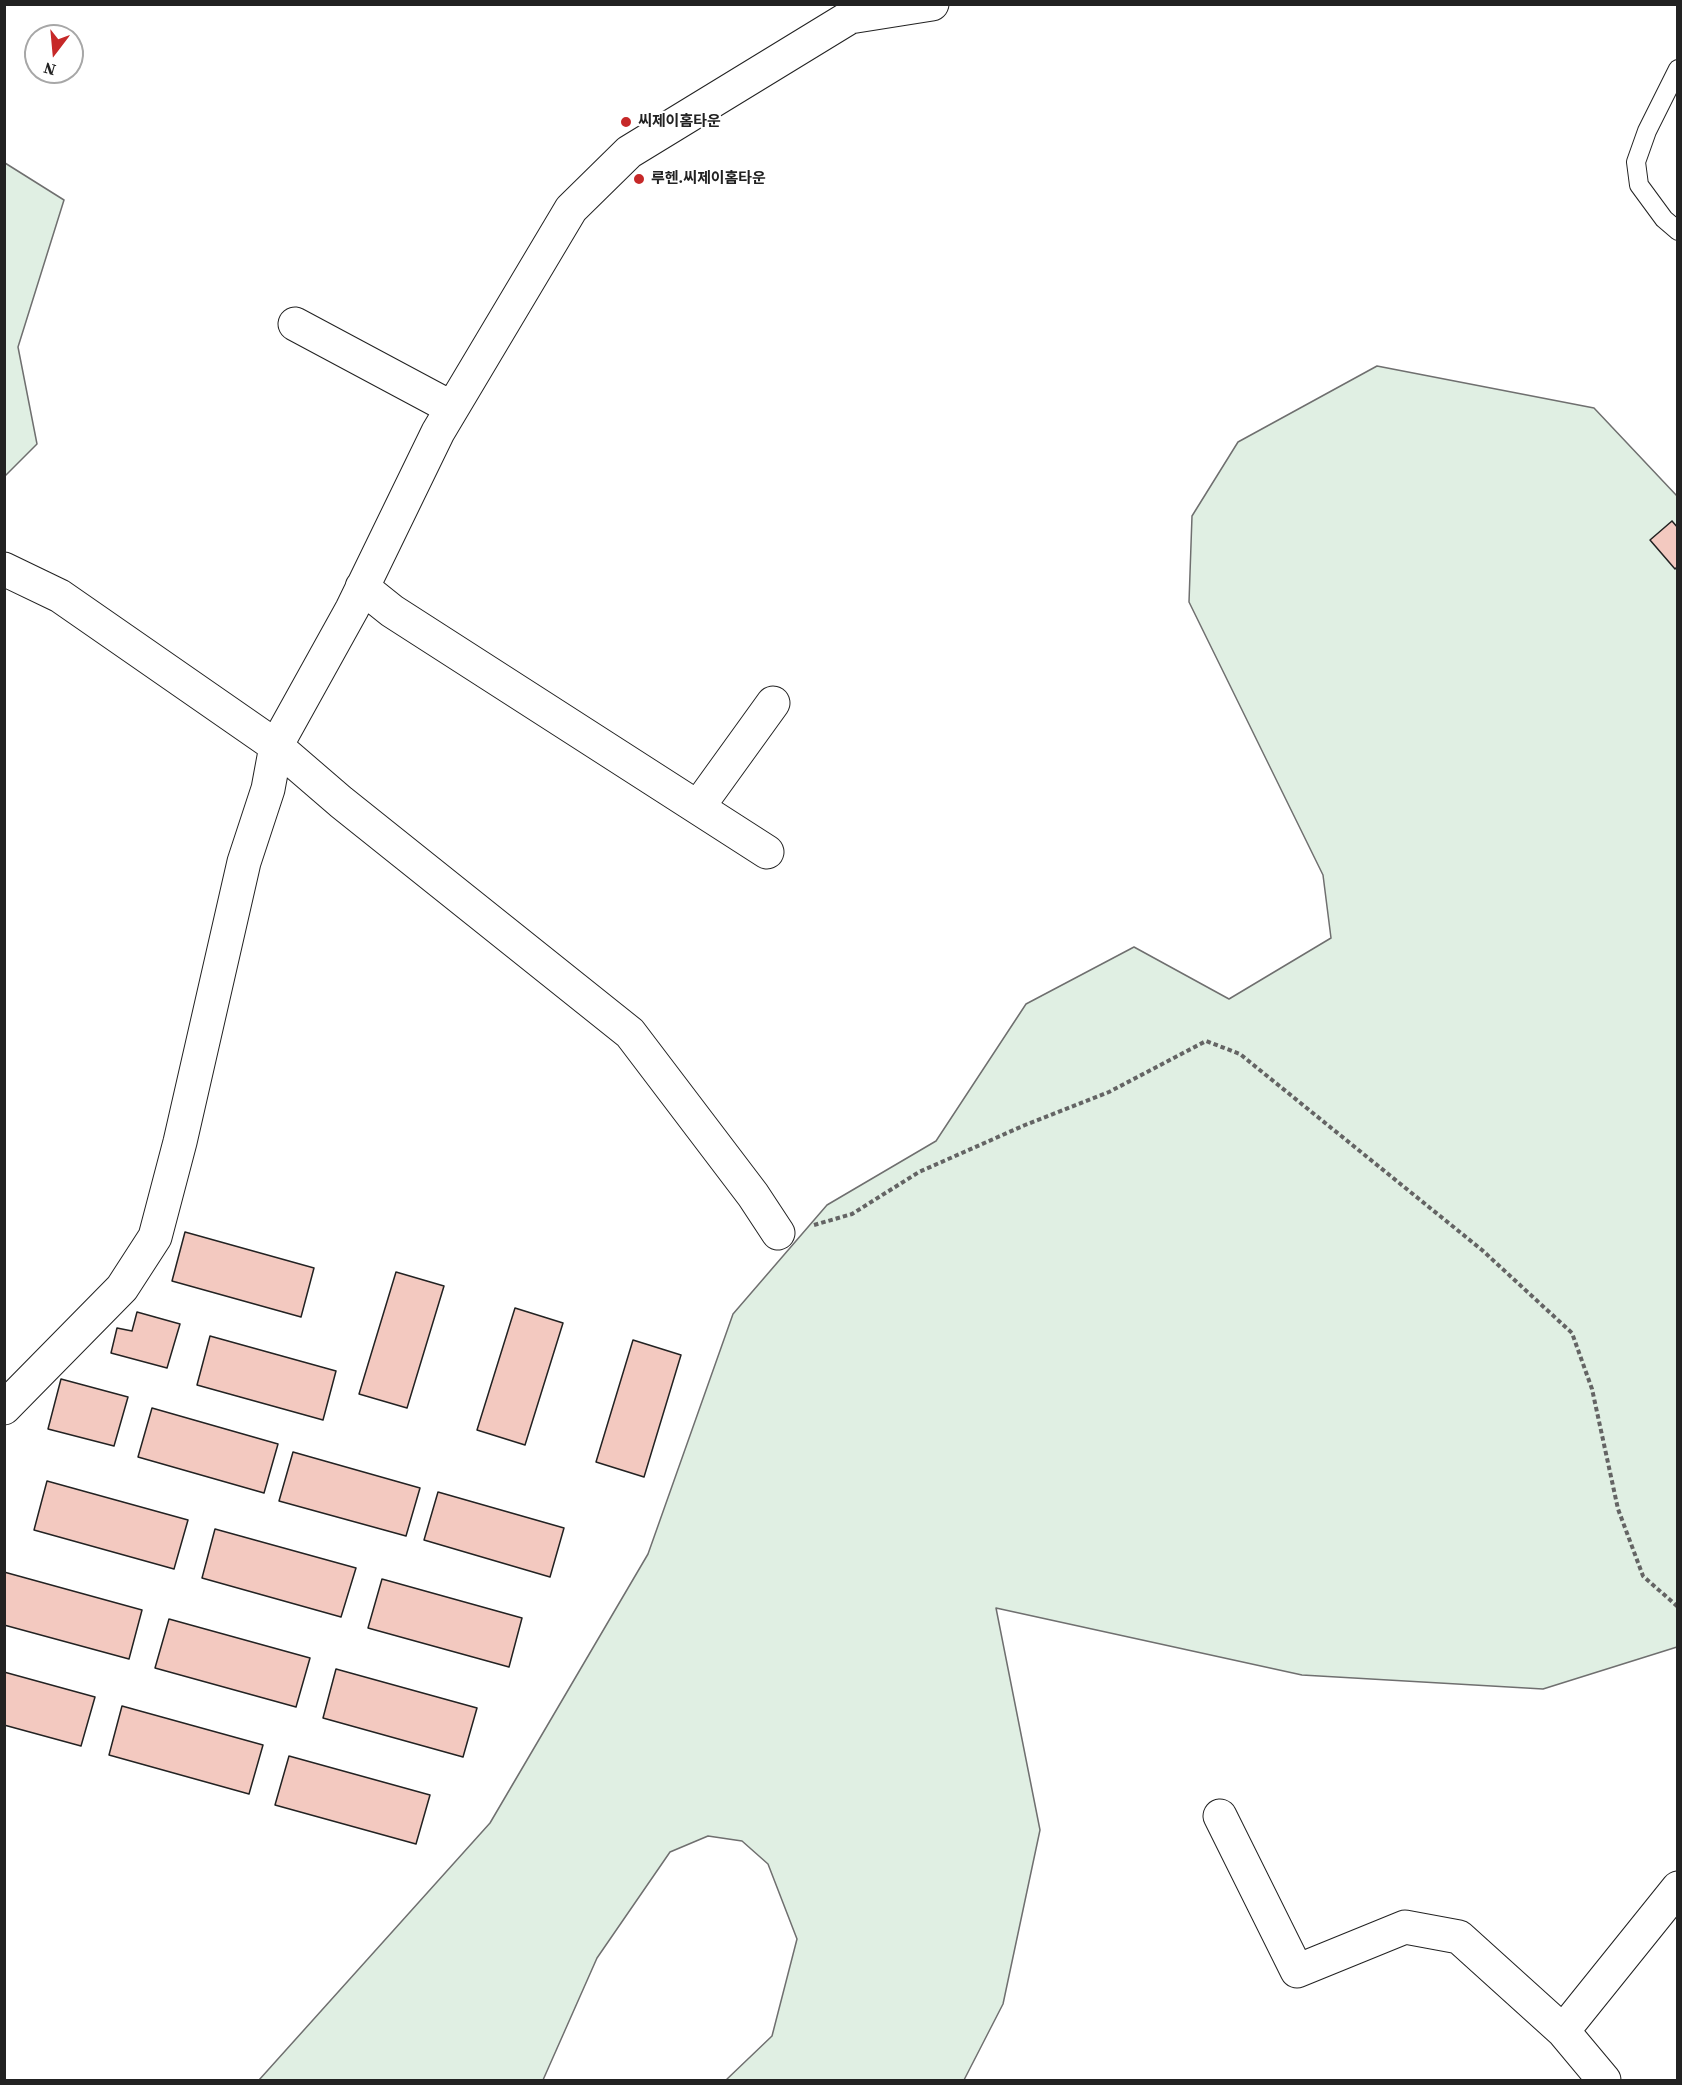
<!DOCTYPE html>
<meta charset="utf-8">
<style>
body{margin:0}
#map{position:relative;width:1682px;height:2085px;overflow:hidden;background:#fff;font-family:"Source Serif 4",serif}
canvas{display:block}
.frame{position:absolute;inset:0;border:6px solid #222;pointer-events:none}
.north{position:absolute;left:24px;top:24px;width:60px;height:60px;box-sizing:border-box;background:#fff;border:2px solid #a7a7a7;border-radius:50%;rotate:196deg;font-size:16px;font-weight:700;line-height:24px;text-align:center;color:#222}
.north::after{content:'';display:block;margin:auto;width:21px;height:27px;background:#c62828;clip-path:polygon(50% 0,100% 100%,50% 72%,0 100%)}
</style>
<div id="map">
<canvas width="1682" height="2085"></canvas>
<div class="frame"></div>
<div class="north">N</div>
</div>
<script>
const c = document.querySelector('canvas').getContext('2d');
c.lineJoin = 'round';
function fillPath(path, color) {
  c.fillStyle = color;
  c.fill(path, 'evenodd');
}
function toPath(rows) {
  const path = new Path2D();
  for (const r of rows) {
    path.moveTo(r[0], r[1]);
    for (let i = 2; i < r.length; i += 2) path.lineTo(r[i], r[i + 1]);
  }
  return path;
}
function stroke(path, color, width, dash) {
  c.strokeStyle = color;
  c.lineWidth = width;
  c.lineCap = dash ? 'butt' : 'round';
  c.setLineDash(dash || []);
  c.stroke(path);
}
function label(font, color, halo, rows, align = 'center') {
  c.font = font + ' "Source Serif 4","Noto Sans KR",serif';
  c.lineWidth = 4.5;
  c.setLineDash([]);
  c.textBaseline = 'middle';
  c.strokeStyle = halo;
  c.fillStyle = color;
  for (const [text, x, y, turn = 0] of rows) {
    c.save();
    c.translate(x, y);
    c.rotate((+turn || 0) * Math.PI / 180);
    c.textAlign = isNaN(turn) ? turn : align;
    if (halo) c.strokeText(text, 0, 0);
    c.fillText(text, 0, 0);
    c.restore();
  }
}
const green = toPath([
 [5,163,64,200,18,347,37,444,5,476,5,163],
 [1377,366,1594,408,1677,496,1677,1647,1543,1689,1302,1675,996,1608,1040,1830,1003,2004,964,2080,726,2080,772,2036,797,1939,768,1864,742,1841,708,1836,670,1852,597,1958,543,2080,259,2080,490,1823,648,1554,733,1314,827,1205,936,1141,1026,1004,1134,947,1229,999,1331,938,1323,875,1189,602,1192,516,1238,442,1377,366]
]);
const building = toPath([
 [1672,521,1678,528,1678,566,1675,569,1650,540,1672,521],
 [185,1232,314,1268,301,1317,172,1281,185,1232],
 [396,1272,444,1286,407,1408,359,1394,396,1272],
 [515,1308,563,1323,525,1445,477,1430,515,1308],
 [137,1312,180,1324,167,1368,111,1353,117,1328,132,1331,137,1312],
 [210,1336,336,1371,323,1420,197,1385,210,1336],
 [633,1340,681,1355,644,1477,596,1462,633,1340],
 [61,1379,128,1397,114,1446,48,1429,61,1379],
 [152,1408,278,1444,264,1493,138,1457,152,1408],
 [293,1452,420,1488,406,1536,279,1501,293,1452],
 [47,1481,188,1520,174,1569,34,1530,47,1481],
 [438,1492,564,1528,550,1577,424,1540,438,1492],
 [215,1529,356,1568,341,1617,202,1578,215,1529],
 [4,1572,142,1610,129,1659,4,1625,4,1572],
 [382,1579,522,1618,509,1667,368,1628,382,1579],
 [169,1619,310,1658,296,1707,155,1668,169,1619],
 [336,1669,477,1708,463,1757,323,1718,336,1669],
 [4,1672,95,1697,81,1746,4,1725,4,1672],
 [122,1706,263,1745,249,1794,109,1755,122,1706],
 [289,1756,430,1795,416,1844,275,1805,289,1756]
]);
const path = toPath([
 [814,1225,852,1214,919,1172,1025,1125,1109,1092,1206,1041,1240,1054,1482,1250,1572,1333,1592,1389,1618,1509,1643,1576,1678,1607]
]);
const service = toPath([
 [1678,69,1647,131,1636,162,1639,185,1664,219,1678,231]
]);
const minor = toPath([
 [850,17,932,4],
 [295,324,452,408],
 [4,569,60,596,276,746,341,802,630,1033,753,1195,778,1233],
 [362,587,392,611,767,852],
 [698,807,773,703],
 [4,1408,122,1288,155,1237,180,1142,244,862,268,789,276,746,352,609,438,432,571,209,629,152,850,17,856,4],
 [1220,1816,1297,1971,1405,1927,1459,1937,1563,2031,1604,2080],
 [1563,2031,1678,1888]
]);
const markers = [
 [626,122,6,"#c62828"],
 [639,179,6,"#c62828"]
];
const poiNames = [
 ["씨제이홈타운",638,122],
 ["루헨.씨제이홈타운",651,179]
];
fillPath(green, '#e0efe3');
stroke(green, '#6f6f6f', 1.5);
fillPath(building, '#f3c9c0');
stroke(building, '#222', 1.5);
stroke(service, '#222', 20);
stroke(minor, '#222', 35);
stroke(path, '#646464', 4, [4.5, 3]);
stroke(service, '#fff', 18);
stroke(minor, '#fff', 33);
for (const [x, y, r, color] of markers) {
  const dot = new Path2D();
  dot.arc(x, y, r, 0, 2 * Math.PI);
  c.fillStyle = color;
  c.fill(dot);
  stroke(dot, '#fff', 2);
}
label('bold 15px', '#222', '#fff', poiNames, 'left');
</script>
